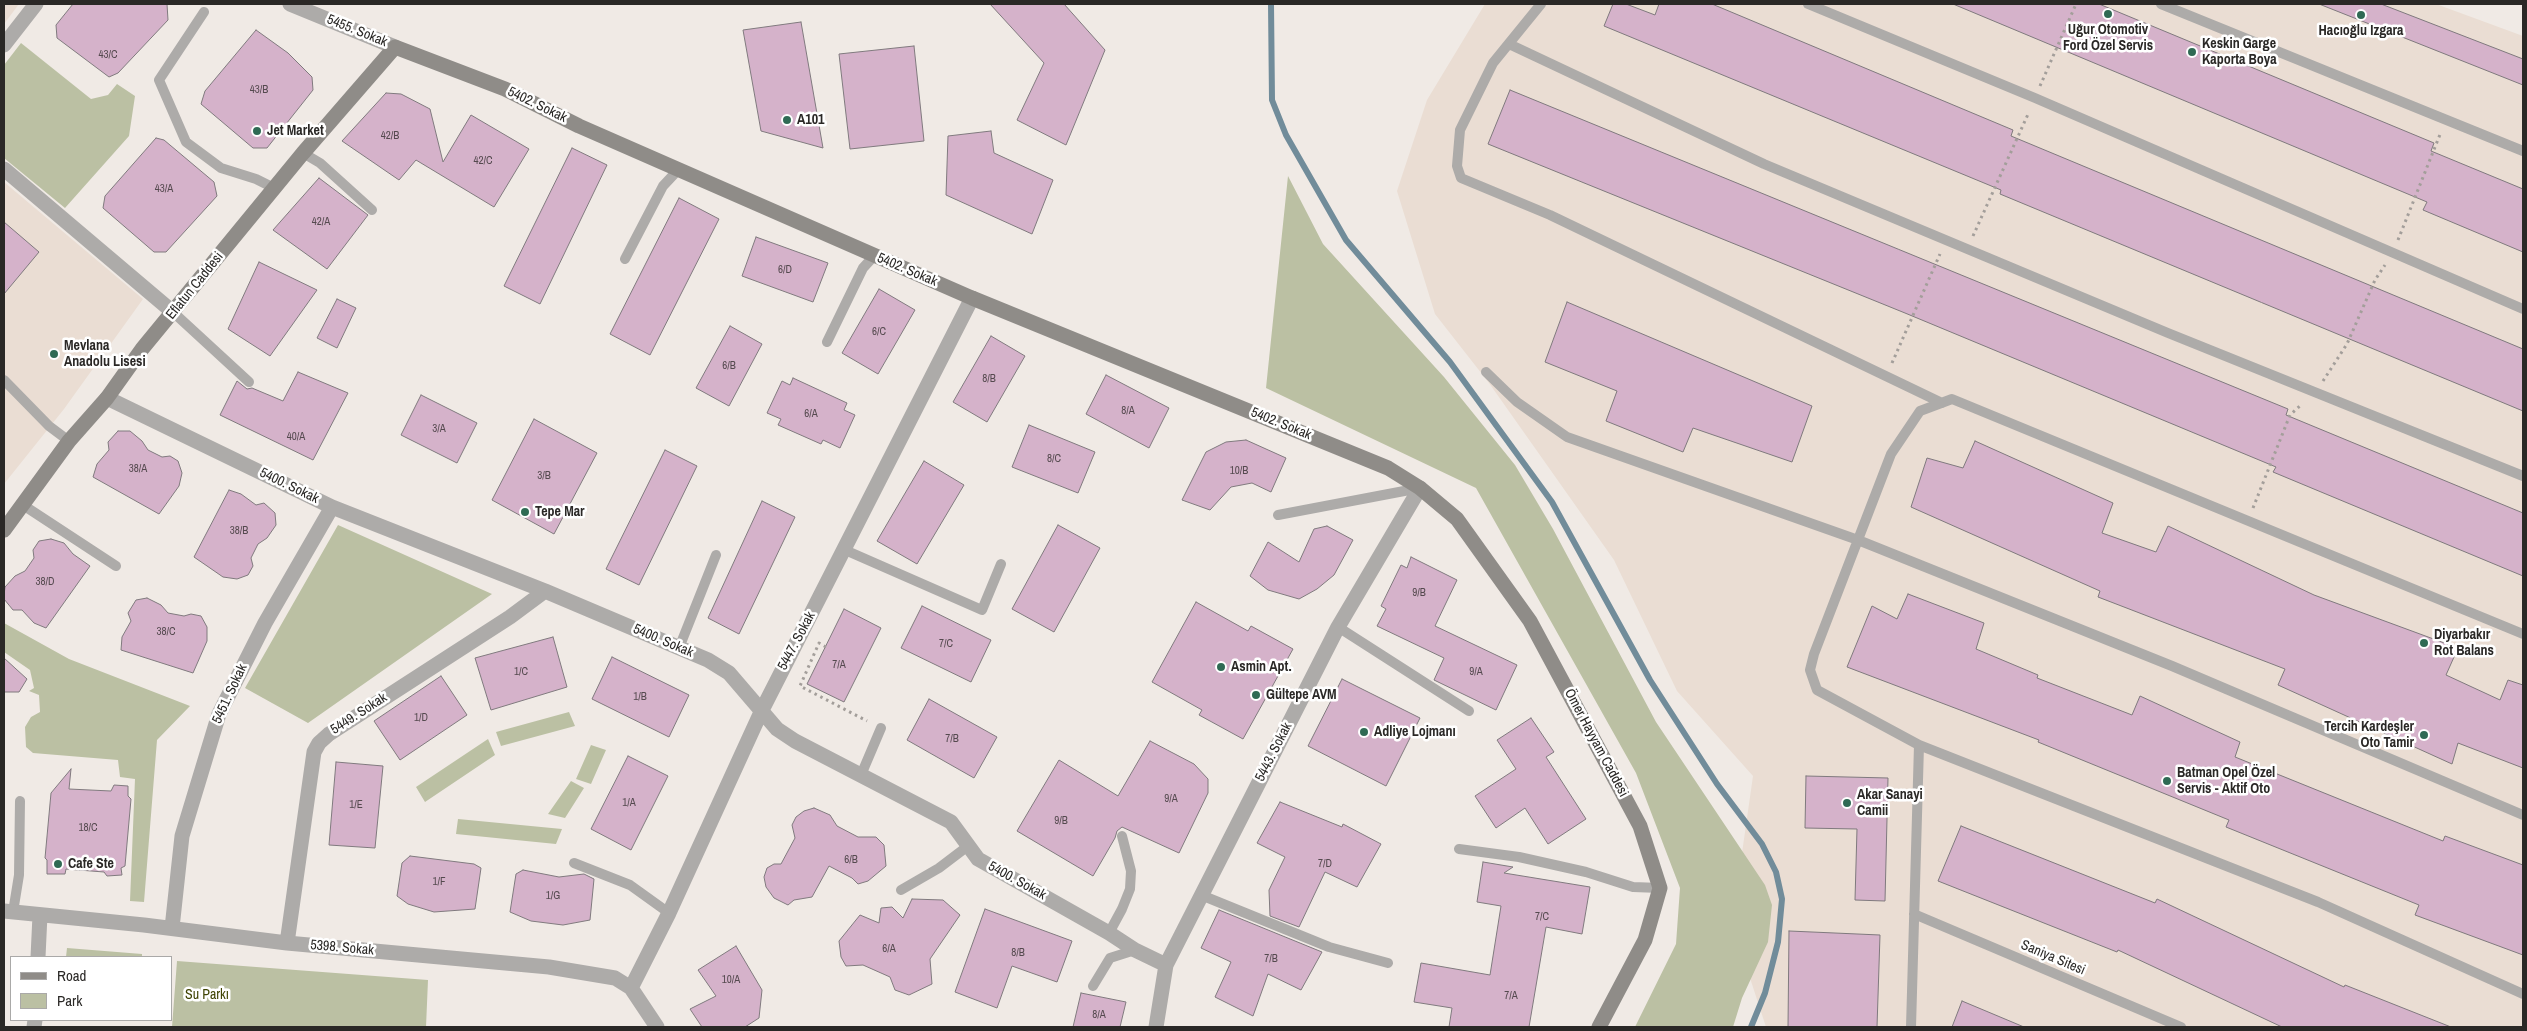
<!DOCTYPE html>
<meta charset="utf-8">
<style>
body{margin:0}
#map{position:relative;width:2527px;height:1031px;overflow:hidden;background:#f0eae5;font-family:"Archivo Narrow",sans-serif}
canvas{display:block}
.frame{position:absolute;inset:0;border:5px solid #2a2826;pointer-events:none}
.legend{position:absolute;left:10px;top:956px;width:162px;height:65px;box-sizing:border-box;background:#fff;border:1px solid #aaa9a8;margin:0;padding:6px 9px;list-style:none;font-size:15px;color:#2a2826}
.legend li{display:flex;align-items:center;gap:10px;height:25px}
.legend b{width:25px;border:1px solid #aaa9a8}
</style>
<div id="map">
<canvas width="2527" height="1031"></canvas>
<div class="frame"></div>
<ul class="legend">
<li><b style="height:6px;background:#8f8c88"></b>Road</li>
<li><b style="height:14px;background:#bbc0a3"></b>Park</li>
</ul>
</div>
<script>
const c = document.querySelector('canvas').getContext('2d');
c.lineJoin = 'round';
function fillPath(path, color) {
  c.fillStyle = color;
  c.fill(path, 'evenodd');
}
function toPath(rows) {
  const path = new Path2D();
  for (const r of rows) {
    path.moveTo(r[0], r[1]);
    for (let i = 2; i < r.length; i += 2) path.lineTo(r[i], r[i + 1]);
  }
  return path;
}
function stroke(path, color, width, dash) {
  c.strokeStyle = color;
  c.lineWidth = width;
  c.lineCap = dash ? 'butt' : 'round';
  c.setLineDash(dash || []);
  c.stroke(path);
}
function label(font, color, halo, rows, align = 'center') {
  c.font = font + ' "Archivo Narrow",sans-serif';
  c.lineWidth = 5;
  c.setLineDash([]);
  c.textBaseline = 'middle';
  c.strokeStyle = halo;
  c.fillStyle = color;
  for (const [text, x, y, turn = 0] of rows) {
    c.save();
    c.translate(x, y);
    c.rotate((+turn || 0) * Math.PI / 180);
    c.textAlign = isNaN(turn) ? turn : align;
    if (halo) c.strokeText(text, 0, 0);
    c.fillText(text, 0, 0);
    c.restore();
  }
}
const built = toPath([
 [4,4,19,4,4,24],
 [1485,4,2436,4,2523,36,2523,1027,1766,1027,1732,923,1753,776,1677,691,1614,560,1489,383,1435,314,1397,191,1427,100],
 [4,182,143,299,64,409,4,484]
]);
const green = toPath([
 [21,43,91,99,108,95,117,84,135,96,129,136,65,208,4,158,4,65],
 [1288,176,1323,244,1444,377,1515,465,1553,529,1656,722,1765,885,1772,905,1768,942,1742,998,1733,1027,1635,1027,1676,944,1680,888,1636,773,1476,488,1266,388],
 [338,525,492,594,308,723,245,688],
 [4,623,69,659,190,706,157,740,144,902,130,901,135,779,120,777,118,760,33,753,26,747,25,727,31,717,40,712,39,695,29,691,34,688,30,670,4,652],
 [569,712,575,726,501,746,496,732],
 [488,739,495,755,425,802,416,787],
 [591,745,606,750,591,784,576,779],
 [571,781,584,788,565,818,548,814],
 [458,819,562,829,556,844,456,834],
 [67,948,142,954,142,957,66,957],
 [177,961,428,980,426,1027,172,1027]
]);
const stream = toPath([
 [1271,4,1272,100,1286,135,1346,240,1450,362,1552,502,1650,680,1717,784,1762,844,1776,872,1782,899,1778,942,1765,993,1751,1027]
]);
const building = toPath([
 [73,4,167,4,168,20,118,73,109,77,57,38,56,25,73,4],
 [990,4,1064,4,1105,50,1066,145,1017,120,1044,63,990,4],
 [1613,4,1626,4,1655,15,1659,4,1712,4,2013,130,2011,136,2523,349,2523,411,2000,194,2001,190,1604,26,1613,4],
 [1953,4,2099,4,2434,143,2431,151,2523,189,2523,252,2423,210,2427,202,1953,4],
 [2319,4,2381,4,2523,59,2523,85,2319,4],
 [801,22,823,148,761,131,743,30,801,22],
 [256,30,288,53,312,77,313,90,267,148,253,148,201,104,205,91,256,30],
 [914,46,924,141,850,149,839,54,914,46],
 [1510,90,2288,409,2286,415,2523,513,2523,576,2273,472,2276,467,1905,313,1488,144,1510,90],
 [386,93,401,94,430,109,443,162,471,115,529,149,494,207,416,160,399,180,342,141,386,93],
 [991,131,994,153,1053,180,1032,234,946,195,948,136,991,131],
 [156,138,164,140,214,182,217,196,166,252,154,252,103,208,105,196,156,138],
 [572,148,607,165,540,304,504,286,572,148],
 [319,178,368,215,327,269,273,230,319,178],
 [679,198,719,219,650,355,610,334,679,198],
 [4,222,39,252,4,294,4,222],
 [756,237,828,263,813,302,742,276,756,237],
 [259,262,317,290,270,356,228,329,259,262],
 [879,289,915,310,878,374,842,353,879,289],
 [337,299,356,308,337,348,317,338,337,299],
 [1567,302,1812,406,1792,462,1693,428,1683,452,1606,421,1617,391,1545,362,1567,302],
 [730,326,762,344,729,406,696,388,730,326],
 [991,336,1025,356,987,422,953,402,991,336],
 [298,372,348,393,313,460,220,415,237,381,247,389,252,388,283,401,298,372],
 [1106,375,1169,408,1149,448,1086,414,1106,375],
 [793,378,847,403,844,410,855,415,840,448,823,440,821,444,778,425,781,419,767,413,782,381,790,385,793,378],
 [421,395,477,423,457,463,401,435,421,395],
 [534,419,597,453,554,534,492,500,534,419],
 [1029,425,1095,452,1078,493,1012,467,1029,425],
 [118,431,130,431,142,441,148,450,162,457,170,456,178,461,182,473,179,486,159,514,93,477,97,464,109,450,108,442,118,431],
 [1246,440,1286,458,1271,492,1252,483,1231,487,1210,510,1182,500,1206,452,1226,442,1246,440],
 [1975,441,2113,503,2102,533,2156,552,2168,526,2314,595,2458,648,2446,675,2500,700,2508,680,2523,685,2523,768,2458,743,2452,764,2278,685,2285,669,2098,597,2100,591,1911,507,1927,458,1963,468,1975,441],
 [665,450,697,466,639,585,606,569,665,450],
 [924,461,964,485,917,564,877,541,924,461],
 [229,490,241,494,256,505,264,503,275,513,276,525,267,538,258,544,251,558,253,566,248,575,237,579,223,577,194,557,229,490],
 [762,501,795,517,739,634,708,618,762,501],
 [1058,525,1100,548,1054,632,1012,609,1058,525],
 [1327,526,1353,540,1334,575,1317,589,1299,599,1268,590,1250,576,1268,542,1299,562,1314,529,1327,526],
 [51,539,64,543,73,554,90,566,46,628,34,623,22,610,13,610,4,599,4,595,5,587,15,576,25,571,34,558,33,550,39,541,51,539],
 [1411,557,1457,580,1435,626,1517,665,1496,710,1434,680,1444,658,1377,626,1386,609,1381,606,1401,565,1407,568,1411,557],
 [1908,594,1984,623,1976,649,2038,675,2037,678,2132,715,2140,696,2240,742,2235,757,2443,841,2445,836,2523,865,2523,955,2415,915,2419,905,2226,827,2229,820,2038,742,2039,740,1847,667,1872,606,1897,619,1908,594],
 [147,598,161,605,168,613,184,616,191,614,201,616,207,627,207,641,193,673,121,650,122,637,131,621,128,613,136,600,147,598],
 [1196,602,1248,631,1251,626,1293,649,1243,739,1199,715,1202,710,1152,682,1196,602],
 [922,606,991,640,971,682,901,648,922,606],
 [844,609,881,628,844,702,807,684,844,609],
 [553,637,567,687,491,710,475,658,553,637],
 [612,657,689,695,669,737,592,699,612,657],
 [4,658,27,679,19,692,4,692,4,658],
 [441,676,467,715,400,760,374,721,441,676],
 [1342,679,1420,718,1386,786,1308,746,1342,679],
 [929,699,997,737,974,778,907,740,929,699],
 [1531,718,1554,752,1546,757,1586,819,1548,844,1525,808,1496,828,1475,796,1516,769,1497,740,1531,718],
 [1150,741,1194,764,1208,779,1208,793,1179,853,1122,827,1117,831,1115,838,1093,876,1017,831,1059,760,1118,796,1150,741],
 [628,756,668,776,631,850,591,829,628,756],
 [336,762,383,766,375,848,329,845,336,762],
 [71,769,69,789,111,791,114,785,128,786,128,796,131,799,125,866,121,868,122,875,107,876,104,872,66,869,65,874,47,874,47,860,45,858,51,793,71,769],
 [1806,776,1888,778,1885,901,1855,900,1857,829,1805,828,1806,776],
 [1280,802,1342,827,1343,824,1381,844,1357,887,1325,872,1299,927,1270,916,1269,890,1285,857,1257,843,1280,802],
 [814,808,830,815,837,826,858,837,876,837,884,845,886,866,868,881,858,884,852,878,829,866,812,897,794,900,788,905,774,898,766,887,764,877,767,868,774,864,781,864,795,838,792,825,796,817,804,811,814,808],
 [1961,826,2155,903,2157,899,2344,987,2345,985,2451,1027,2282,1027,2118,950,2117,952,1938,881,1961,826],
 [410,856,474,864,481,868,475,909,434,912,408,904,397,896,402,863,410,856],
 [1483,862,1513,867,1504,873,1590,887,1582,934,1546,927,1529,1027,1449,1027,1452,1008,1414,1002,1421,963,1490,975,1501,906,1477,902,1483,862],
 [523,870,559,877,584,874,594,879,590,920,563,925,531,921,510,912,516,874,523,870],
 [912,899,943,900,960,915,930,959,932,984,909,995,895,990,890,977,863,965,846,966,841,957,839,941,860,915,879,923,881,908,892,907,903,918,912,899],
 [985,909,1072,941,1057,982,1012,966,997,1008,955,992,985,909],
 [1219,910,1322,952,1301,990,1268,974,1253,1016,1215,997,1231,962,1201,948,1219,910],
 [1789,931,1880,935,1877,1027,1788,1027,1789,931],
 [736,946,762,990,759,1018,745,1027,702,1027,690,1009,716,996,698,970,736,946],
 [1081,993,1126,1002,1120,1027,1073,1027,1081,993],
 [1962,1001,2024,1027,1952,1027,1962,1001]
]);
const path = toPath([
 [2040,86,2076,4],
 [1973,236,2029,112],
 [2398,240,2441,132],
 [1892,363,1940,254],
 [2323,381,2347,344,2375,280,2385,265],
 [2253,508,2290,415,2302,404],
 [826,647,819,643,800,686,867,721]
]);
const lane = toPath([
 [1541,4,1493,63,1460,130,1457,166,1461,178,1550,215,1942,403],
 [1808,4,2035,98,2523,309],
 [2161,4,2523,151],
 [204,12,159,80,186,142,221,168,256,179,274,188],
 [1509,44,1764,164,2168,333,2523,476],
 [303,153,320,163,372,210],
 [625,259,663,186,678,170],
 [174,313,249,382],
 [827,342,863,268,874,256],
 [1486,372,1517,402,1567,437,1858,540,2172,666,2523,815],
 [4,380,49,426,69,441],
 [23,505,116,566],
 [1278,515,1420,488],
 [845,550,982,610,1001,564],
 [1338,627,1469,711],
 [2523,634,1952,399,1920,411,1891,454,1814,654,1810,670,1817,690,1919,745,2318,902,2523,994],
 [679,648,716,555],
 [861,775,881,728],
 [1459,849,1519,857,1586,872,1633,887,1660,888],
 [574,863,630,885,669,913],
 [901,890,939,868,968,846],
 [1201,895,1329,947,1388,963],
 [13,912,19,875,20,801],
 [1914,914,2181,1027],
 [1109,933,1122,909,1130,889,1131,871,1122,836],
 [1093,986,1110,958,1135,950],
 [1911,1027,1919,745]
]);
const street = toPath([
 [290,4,395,47],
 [4,45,36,4],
 [4,169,174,313],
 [107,398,332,507,545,591,708,660,729,673,777,729,795,741,951,822,978,859,1109,933,1135,950,1166,965],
 [4,911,144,925,287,943,549,967,615,978,631,988,657,1027],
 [172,928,182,836,219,714,265,623,332,507],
 [287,943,314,752,319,743,329,734,510,617,545,591],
 [38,957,40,915],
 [631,988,669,913,761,712,972,298],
 [34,1027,35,1020],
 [1156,1027,1166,965,1338,627,1420,488]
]);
const secondary = toPath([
 [4,530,69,441,107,398,142,349,303,153,395,47,505,89,579,126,972,298,1388,468,1420,488,1457,519,1530,621,1640,826,1660,888,1645,940,1599,1027]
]);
const markers = [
 [2108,14,5,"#2f6a54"],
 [2361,15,5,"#2f6a54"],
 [2192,52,5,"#2f6a54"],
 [787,120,5,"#2f6a54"],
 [257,131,5,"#2f6a54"],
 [54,354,5,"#2f6a54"],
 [525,512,5,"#2f6a54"],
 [2424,643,5,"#2f6a54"],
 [1221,667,5,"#2f6a54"],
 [1256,695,5,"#2f6a54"],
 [1364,732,5,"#2f6a54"],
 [2424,735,5,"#2f6a54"],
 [2167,781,5,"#2f6a54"],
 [1847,803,5,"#2f6a54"],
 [58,864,5,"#2f6a54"]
];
const numberNames = [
 ["43/C",108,55],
 ["43/B",259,90],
 ["42/B",390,136],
 ["42/C",483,161],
 ["43/A",164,189],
 ["42/A",321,222],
 ["6/D",785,270],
 ["6/C",879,332],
 ["6/B",729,366],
 ["8/B",989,379],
 ["8/A",1128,411],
 ["6/A",811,414],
 ["3/A",439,429],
 ["40/A",296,437],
 ["8/C",1054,459],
 ["38/A",138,469],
 ["10/B",1239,471],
 ["3/B",544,476],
 ["38/B",239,531],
 ["38/D",45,582],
 ["9/B",1419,593],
 ["38/C",166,632],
 ["7/C",946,644],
 ["7/A",839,665],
 ["1/C",521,672],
 ["9/A",1476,672],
 ["1/B",640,697],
 ["1/D",421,718],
 ["7/B",952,739],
 ["9/A",1171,799],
 ["1/A",629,803],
 ["1/E",356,805],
 ["9/B",1061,821],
 ["18/C",88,828],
 ["6/B",851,860],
 ["7/D",1325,864],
 ["1/F",439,882],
 ["1/G",553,896],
 ["7/C",1542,917],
 ["6/A",889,949],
 ["8/B",1018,953],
 ["7/B",1271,959],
 ["10/A",731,980],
 ["7/A",1511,996],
 ["8/A",1099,1015]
];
const poiNames = [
 ["Uğur Otomotiv",2108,30,"center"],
 ["Ford Özel Servis",2108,46,"center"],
 ["Hacıoğlu Izgara",2361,31,"center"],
 ["Keskin Garge",2202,44],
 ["Kaporta Boya",2202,60],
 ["A101",797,120],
 ["Jet Market",267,131],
 ["Mevlana",64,346],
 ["Anadolu Lisesi",64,362],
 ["Tepe Mar",535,512],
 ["Diyarbakır",2434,635],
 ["Rot Balans",2434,651],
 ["Asmin Apt.",1231,667],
 ["Gültepe AVM",1266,695],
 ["Tercih Kardeşler",2414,727,"right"],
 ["Oto Tamir",2414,743,"right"],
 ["Adliye Lojmanı",1374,732],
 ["Batman Opel Özel",2177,773],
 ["Servis - Aktif Oto",2177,789],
 ["Akar Sanayi",1857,795],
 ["Camii",1857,811],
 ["Cafe Ste",68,864]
];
const streetNames = [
 ["5455. Sokak",357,31,22],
 ["5402. Sokak",537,105,26],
 ["5402. Sokak",907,270,23],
 ["Eflatun Caddesi",195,286,-51],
 ["5402. Sokak",1281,424,22],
 ["5400. Sokak",289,486,26],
 ["5400. Sokak",663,641,23],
 ["5447. Sokak",797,641,-62],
 ["5451. Sokak",230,694,-65],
 ["5449. Sokak",359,714,-33],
 ["Ömer Hayyam Caddesi",1596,743,62],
 ["5443. Sokak",1274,752,-63],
 ["5400. Sokak",1017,881,29],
 ["5398. Sokak",342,948,5],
 ["Saniya Sitesi",2053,958,23]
];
const parkNames = [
 ["Su Parkı",207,995]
];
fillPath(built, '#eaddd3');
fillPath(green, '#bbc0a3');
stroke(stream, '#718c9a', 6);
fillPath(building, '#d5b2ca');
stroke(building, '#807a7e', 1);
stroke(path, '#a39e9a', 3, [2.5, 4]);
stroke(lane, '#adaba9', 10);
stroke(street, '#adaba9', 15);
stroke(secondary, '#8f8c88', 15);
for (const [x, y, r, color] of markers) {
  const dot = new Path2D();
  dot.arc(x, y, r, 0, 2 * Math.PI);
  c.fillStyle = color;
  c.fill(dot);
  stroke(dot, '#fff', 2);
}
label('11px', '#554a4f', null, numberNames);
label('bold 14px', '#2a2826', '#fff', poiNames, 'left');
label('14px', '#2a2826', '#fff', streetNames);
label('14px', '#3e4301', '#fff', parkNames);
</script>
